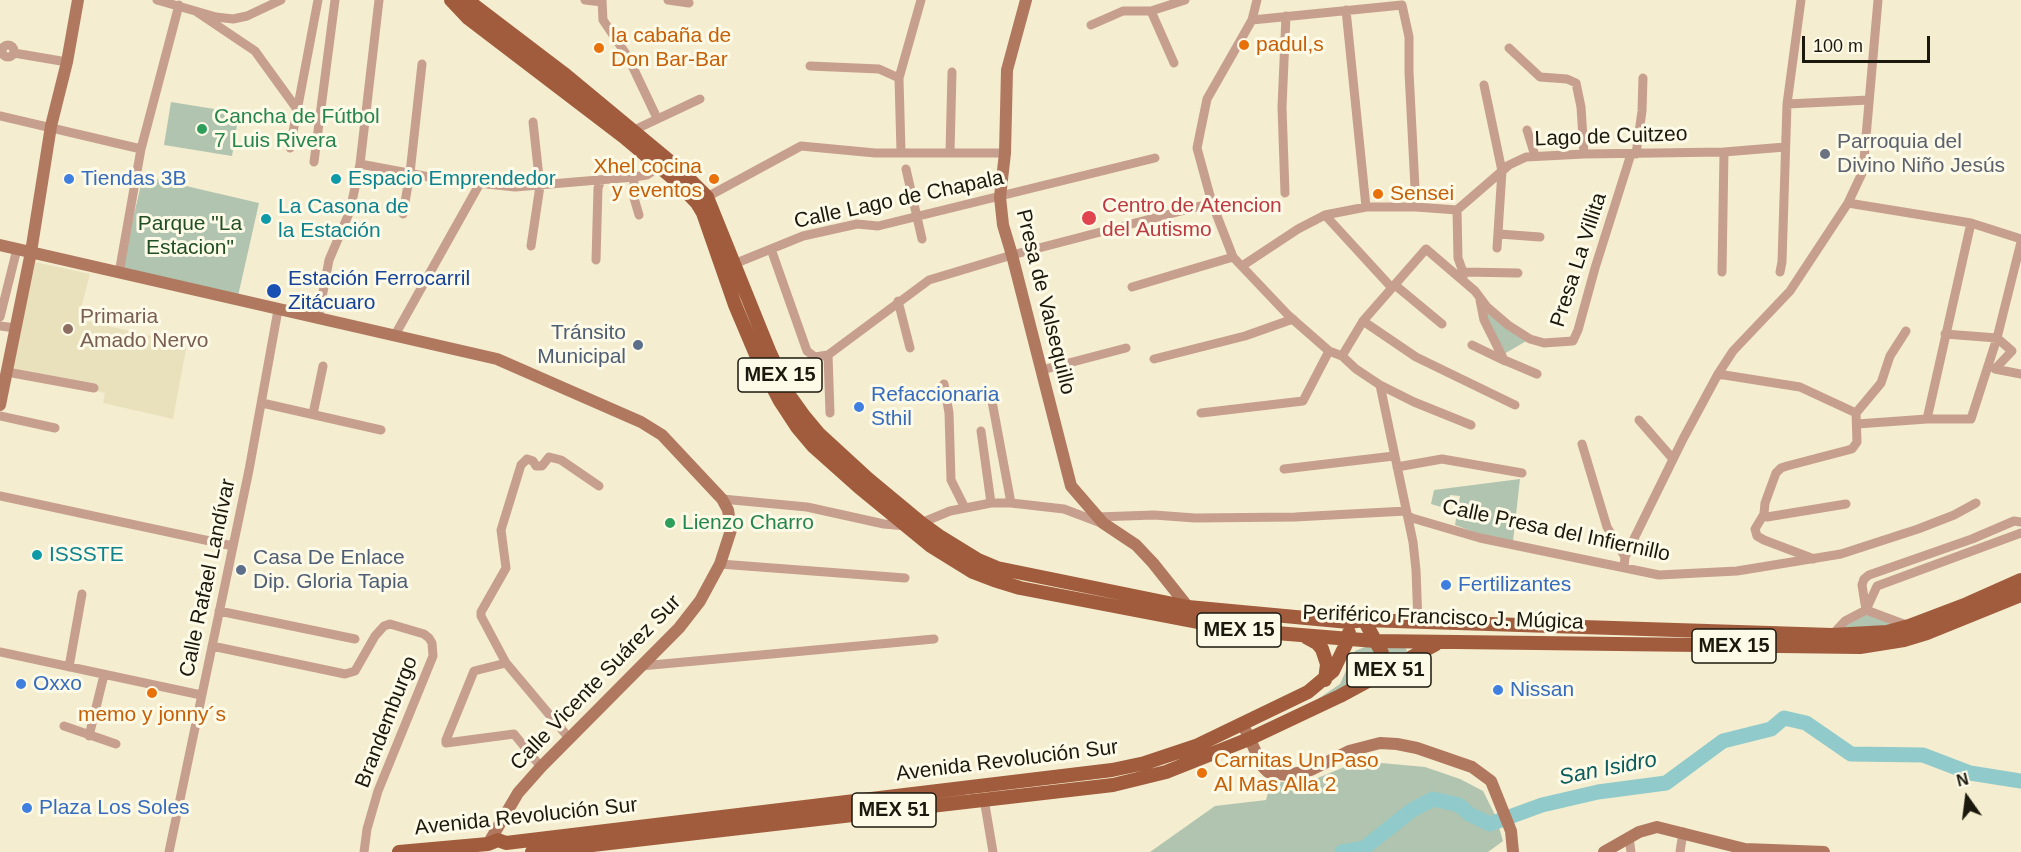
<!DOCTYPE html>
<meta charset="utf-8">
<style>
body{margin:0}
#map{position:relative;width:2021px;height:852px;overflow:hidden;background:#f4edcf;font-family:Arial,sans-serif}
canvas{display:block}
.north{position:absolute;left:1937px;top:768px;width:60px;height:60px;-webkit-text-stroke:4px #fefae8;paint-order:stroke;rotate:346deg;font-size:16px;font-weight:700;line-height:24px;text-align:center;color:#1b190e}
.north::after{content:'';display:block;margin:auto;width:21px;height:27px;background:#1b190e;clip-path:polygon(50% 0,100% 100%,50% 72%,0 100%)}
.scale{position:absolute;left:1802px;top:36px;width:128px;height:27px;box-sizing:border-box;border:3px solid #1b190e;border-top:0;padding-left:8px;font-size:18px;line-height:21px;white-space:nowrap;color:#1b190e;-webkit-text-stroke:4px #fefae8;paint-order:stroke}
</style>
<div id="map">
<canvas width="2021" height="852"></canvas>
<div class="north">N</div>
<div class="scale">100 m</div>
</div>
<script>
const c = document.querySelector('canvas').getContext('2d');
c.lineJoin = 'round';
function fillPath(path, color) {
  c.fillStyle = color;
  c.fill(path, 'evenodd');
}
function toPath(rows) {
  const path = new Path2D();
  for (const r of rows) {
    if (r.length === 3) {
      path.moveTo(r[0] + r[2], r[1]);
      path.arc(r[0], r[1], r[2], 0, 2 * Math.PI);
      continue;
    }
    path.moveTo(r[0], r[1]);
    for (let i = 2; i < r.length; i += 2) path.lineTo(r[i], r[i + 1]);
  }
  return path;
}
function stroke(path, color, width, dash) {
  c.strokeStyle = color;
  c.lineWidth = width;
  c.lineCap = dash ? 'butt' : 'round';
  c.setLineDash(dash || []);
  c.stroke(path);
}
function label(font, color, halo, rows, align = 'center') {
  c.font = font + ' Arial,sans-serif';
  c.lineWidth = 6;
  c.setLineDash([]);
  c.textBaseline = 'middle';
  c.strokeStyle = halo;
  c.fillStyle = color;
  for (const [text, x, y, turn = 0] of rows) {
    c.save();
    c.translate(x, y);
    c.rotate((+turn || 0) * Math.PI / 180);
    c.textAlign = isNaN(turn) ? turn : align;
    if (halo) c.strokeText(text, 0, 0);
    c.fillText(text, 0, 0);
    c.restore();
  }
}
const built = toPath([
 [35,262,90,274,78,319,187,344,173,419,103,403,105,393,9,372]
]);
const green = toPath([
 [171,102,239,113,232,156,164,145],
 [143,176,259,203,238,296,121,270],
 [1484,306,1528,340,1504,354,1488,323],
 [1520,479,1513,541,1482,535,1455,525,1460,496,1450,495,1448,509,1431,504,1434,490],
 [1866,613,1900,625,1838,631,1856,617],
 [1367,646,1403,646,1407,650,1405,654,1309,705,1340,684,1355,651],
 [1359,761,1425,767,1460,779,1483,791,1496,817,1503,841,1488,852,1150,852,1215,806,1266,800,1271,782,1308,782]
]);
const river = toPath([
 [1342,852,1364,848,1412,810,1433,799,1459,805,1469,814,1490,824,1542,805,1598,792,1666,783,1723,741,1771,729,1784,718,1806,723,1851,754,1923,755,1970,773,2021,781]
]);
const street = toPath([
 [157,0,216,17,233,19,247,16,281,0],
 [585,0,602,2],
 [602,0,603,20,628,57,657,118],
 [668,0,689,3],
 [1257,0,1252,20,1207,99,1197,148,1212,203,1233,257,1289,316,1329,351,1342,356,1356,369,1380,385,1414,402,1471,425],
 [1346,10,1366,207],
 [1151,11,1174,63],
 [197,12,255,51,297,109],
 [1252,20,1402,5,1409,37,1409,72,1416,207],
 [1091,25,1123,11,1151,11,1185,0],
 [8,51,6],
 [1509,48,1540,77,1567,79,1576,83,1581,107,1584,154],
 [14,53,67,62],
 [810,66,879,69,899,78],
 [1484,85,1502,171,1497,248],
 [1787,104,1869,100],
 [0,116,141,149],
 [1527,130,1535,156],
 [632,131,700,99],
 [290,148,318,0],
 [901,152,899,78,921,0],
 [950,152,952,72],
 [1636,154,1642,111,1643,78],
 [314,162,335,0],
 [360,164,440,179,515,187,634,177,647,175,660,166],
 [906,169,922,239],
 [634,177,634,198,639,215],
 [1285,193,1282,107,1286,16],
 [707,197,801,146,875,153,1005,153],
 [1848,203,1971,223,2021,239],
 [1457,210,1509,165,1526,157,1584,154,1724,152,1785,147],
 [1457,210,1458,258,1463,272,1463,280],
 [403,214,410,173,422,64],
 [1325,215,1392,288],
 [1499,234,1540,237],
 [531,246,540,186,533,122],
 [771,249,807,351,815,357,828,355,929,280,1012,255,1212,203],
 [596,260,598,188,601,180],
 [729,266,803,236,857,224,878,226,1155,158],
 [1242,266,1298,229,1325,215,1366,207,1416,207,1457,210],
 [1463,272,1518,273],
 [1722,272,1724,152],
 [1780,272,1782,262,1787,104,1801,0],
 [119,273,141,149,179,5],
 [1395,285,1442,324],
 [1132,287,1233,257],
 [1480,300,1484,320,1504,360,1537,374],
 [898,301,910,348],
 [0,317,17,249],
 [318,319,329,260,350,211,360,164,379,0],
 [1363,321,1416,357,1515,405],
 [0,326,15,328],
 [1945,334,1997,338,2012,351,1995,369,2021,374],
 [395,335,479,185],
 [1472,345,1505,361],
 [828,355,830,413],
 [1342,356,1363,321,1426,249,1475,291,1487,307,1508,325,1530,339,1544,343,1573,341,1578,330,1595,268,1631,154],
 [1154,359,1245,336,1293,319],
 [1042,370,1126,348],
 [7,372,94,388],
 [1718,374,1800,387,1856,413],
 [944,384,949,413,951,480,965,508],
 [1380,385,1413,542,1416,570,1418,623],
 [991,396,1011,503],
 [262,403,381,430],
 [1201,413,1303,401,1329,351],
 [1856,413,1881,383,1890,356,1906,331],
 [313,414,323,366],
 [0,416,55,428],
 [1927,419,1971,223],
 [1639,420,1673,459],
 [1857,424,1927,419,1971,419,1997,338,2021,242],
 [981,431,991,503],
 [1582,444,1607,527,1625,557],
 [1397,467,1442,459,1522,473],
 [1284,469,1394,456],
 [0,496,233,546],
 [722,499,807,507,884,524,906,526],
 [1764,514,1767,517,1846,504],
 [1407,515,1412,518,1480,538,1659,575,1737,571,1841,554,1918,529,1954,515,1976,503],
 [1097,517,1154,515,1195,518,1295,517,1406,511],
 [921,523,950,511,991,503,1011,503,1064,509,1101,523],
 [1814,559,1764,540,1757,536,1755,529,1764,514,1765,503,1776,473,1781,468,1787,466,1852,449,1857,442,1856,413],
 [720,564,905,578],
 [1624,567,1625,557,1683,439,1718,374,1733,351,1790,291,1848,203,1863,171,1878,0],
 [1866,610,1862,585,1864,579,1869,575,1972,539,2014,521,2021,522],
 [1866,610,1909,626],
 [219,611,355,639],
 [1832,635,1845,621,1866,610,1877,586,2021,533],
 [212,646,345,674,355,671,375,636,384,626,390,624,424,634,429,638,432,643,433,656,378,791,367,829,364,852],
 [0,652,201,695],
 [506,663,474,671,446,740,446,743,514,734,541,767],
 [641,666,934,639],
 [69,667,82,594],
 [64,726,116,744],
 [89,736,104,675],
 [569,738,506,663,481,616,481,612,506,568,501,530,521,465,527,459,533,461,536,466,542,466,549,457,561,460,599,486],
 [984,799,993,852],
 [1629,837,1631,852],
 [169,852,249,470,278,310],
 [1680,852,1683,832]
]);
const secondary = toPath([
 [1026,0,1007,70,1005,153,1000,197,1003,225,1012,255,1071,486,1103,523,1136,545,1153,563,1188,607,1185,612],
 [0,245,497,359,641,422,662,435,722,499,728,510,731,530,720,564,700,601,679,628,541,767,518,793,488,844],
 [0,405,31,252,51,126,67,62,78,0],
 [1243,725,1263,767,1268,772,1279,774,1287,775,1311,770,1349,751,1380,743,1397,744,1417,748,1472,767,1491,781,1511,831,1513,852],
 [1604,852,1639,832,1657,827,1745,849,1824,852]
]);
const primary = toPath([
 [451,0,468,18,624,137,675,180,697,203,703,213,735,305,757,357,780,401,797,427,813,446,859,487,931,546,973,572,994,580,1020,588,1239,630,1375,641,1860,647,1904,640,1927,633,2021,595],
 [467,0,563,73,680,170,707,197,770,353,789,395,804,416,819,434,868,479,921,523,939,536,978,560,997,568,1188,607,1349,622,1364,620,1832,635,1887,632,1909,626,1967,604,2021,580],
 [1364,620,1382,653,1383,665,1379,675],
 [1306,637,1317,643,1322,649,1327,664,1325,680],
 [399,852,488,844,498,840,506,843,1112,770,1145,763,1196,746,1308,692,1333,671,1348,640,1349,633],
 [532,852,1113,785,1166,772,1249,739,1340,696,1436,644]
]);
const markers = [
 [1244,45,6,"#e8710a"],
 [599,48,6,"#e8710a"],
 [202,129,6,"#2e9e5b"],
 [1825,154,6,"#6b7280"],
 [69,179,6,"#3f7fe0"],
 [336,179,6,"#0f9aa8"],
 [714,179,6,"#e8710a"],
 [1378,194,6,"#e8710a"],
 [1089,218,8,"#e0444e"],
 [266,219,6,"#0f9aa8"],
 [274,291,8,"#1a4fb4"],
 [68,329,6,"#8d6e63"],
 [638,345,6,"#5c6f8a"],
 [859,407,6,"#3f7fe0"],
 [670,523,6,"#2e9e5b"],
 [37,555,6,"#0f9aa8"],
 [241,570,6,"#5c6f8a"],
 [1446,585,6,"#3f7fe0"],
 [21,684,6,"#3f7fe0"],
 [1498,690,6,"#3f7fe0"],
 [152,693,6,"#e8710a"],
 [1202,773,6,"#e8710a"],
 [27,808,6,"#3f7fe0"]
];
const shields = [
 [780,375,84],
 [1239,630,84],
 [1734,646,84],
 [1389,670,84],
 [894,810,84]
];
const shieldNames = [
 ["MEX 15",780,375],
 ["MEX 15",1239,630],
 ["MEX 15",1734,646],
 ["MEX 51",1389,670],
 ["MEX 51",894,810]
];
const foodNames = [
 ["la cabaña de",611,36],
 ["Don Bar-Bar",611,60],
 ["padul,s",1256,45],
 ["Xhel cocina",702,167,"right"],
 ["y eventos",702,191,"right"],
 ["Sensei",1390,194],
 ["memo y jonny´s",152,715,"center"],
 ["Carnitas Un Paso",1214,761],
 ["Al Mas Alla 2",1214,785]
];
const leisureNames = [
 ["Cancha de Fútbol",214,117],
 ["7 Luis Rivera",214,141],
 ["Lienzo Charro",682,523]
];
const streetNames = [
 ["Lago de Cuitzeo",1611,137,-2],
 ["Calle Lago de Chapala",899,200,-12],
 ["Presa La Villita",1579,260,-72],
 ["Presa de Valsequillo",1045,302,76],
 ["Calle Presa del Infiernillo",1556,531,12],
 ["Calle Rafael Landívar",208,578,-78],
 ["Periférico Francisco J. Múgica",1443,618,2],
 ["Calle Vicente Suárez Sur",596,683,-46],
 ["Brandemburgo",387,722,-69],
 ["Avenida Revolución Sur",1007,761,-7],
 ["Avenida Revolución Sur",526,817,-6]
];
const worshipNames = [
 ["Parroquia del",1837,142],
 ["Divino Niño Jesús",1837,166]
];
const shopNames = [
 ["Tiendas 3B",81,179],
 ["Refaccionaria",871,395],
 ["Sthil",871,419],
 ["Fertilizantes",1458,585],
 ["Oxxo",33,684],
 ["Nissan",1510,690],
 ["Plaza Los Soles",39,808]
];
const cultureNames = [
 ["Espacio Emprendedor",348,179],
 ["La Casona de",278,207],
 ["la Estación",278,231],
 ["ISSSTE",49,555]
];
const healthNames = [
 ["Centro de Atencion",1102,206],
 ["del Autismo",1102,230]
];
const parkNames = [
 ["Parque \"La",190,224],
 ["Estacion\"",190,248]
];
const transitNames = [
 ["Estación Ferrocarril",288,279],
 ["Zitácuaro",288,303]
];
const educationNames = [
 ["Primaria",80,317],
 ["Amado Nervo",80,341]
];
const serviceNames = [
 ["Tránsito",626,333],
 ["Municipal",626,357],
 ["Casa De Enlace",253,558,"left"],
 ["Dip. Gloria Tapia",253,582,"left"]
];
const waterNames = [
 ["San Isidro",1608,769,-11]
];
fillPath(built, '#e9e1bc');
fillPath(green, '#b0c4af');
stroke(river, '#91caca', 15);
stroke(street, '#c79f8e', 9);
stroke(secondary, '#b17860', 12);
stroke(primary, '#a15c3d', 14);
for (const [x, y, r, color] of markers) {
  const dot = new Path2D();
  dot.arc(x, y, r, 0, 2 * Math.PI);
  c.fillStyle = color;
  c.fill(dot);
  stroke(dot, '#fefae8', 2);
}
for (const [x, y, w] of shields) {
  const box = new Path2D();
  box.roundRect(x - w / 2, y - 17, w, 34, 4.5);
  c.fillStyle = '#fefae8';
  c.fill(box);
  stroke(box, '#1b190e', 1.5);
}
label('bold 20px', '#1b190e', null, shieldNames);
label('21px', '#c56008', '#fefae8', foodNames, 'left');
label('21px', '#27864d', '#fefae8', leisureNames, 'left');
label('21px', '#1b190e', '#fefae8', streetNames);
label('21px', '#5b616d', '#fefae8', worshipNames, 'left');
label('21px', '#366cbe', '#fefae8', shopNames, 'left');
label('21px', '#0d838f', '#fefae8', cultureNames, 'left');
label('21px', '#be3a42', '#fefae8', healthNames, 'left');
label('21px', '#204f23', '#fefae8', parkNames);
label('21px', '#164399', '#fefae8', transitNames, 'left');
label('21px', '#785e54', '#fefae8', educationNames, 'left');
label('21px', '#4e5e75', '#fefae8', serviceNames, 'right');
label('italic 22px', '#0a5c5d', '#fefae8', waterNames);
</script>
